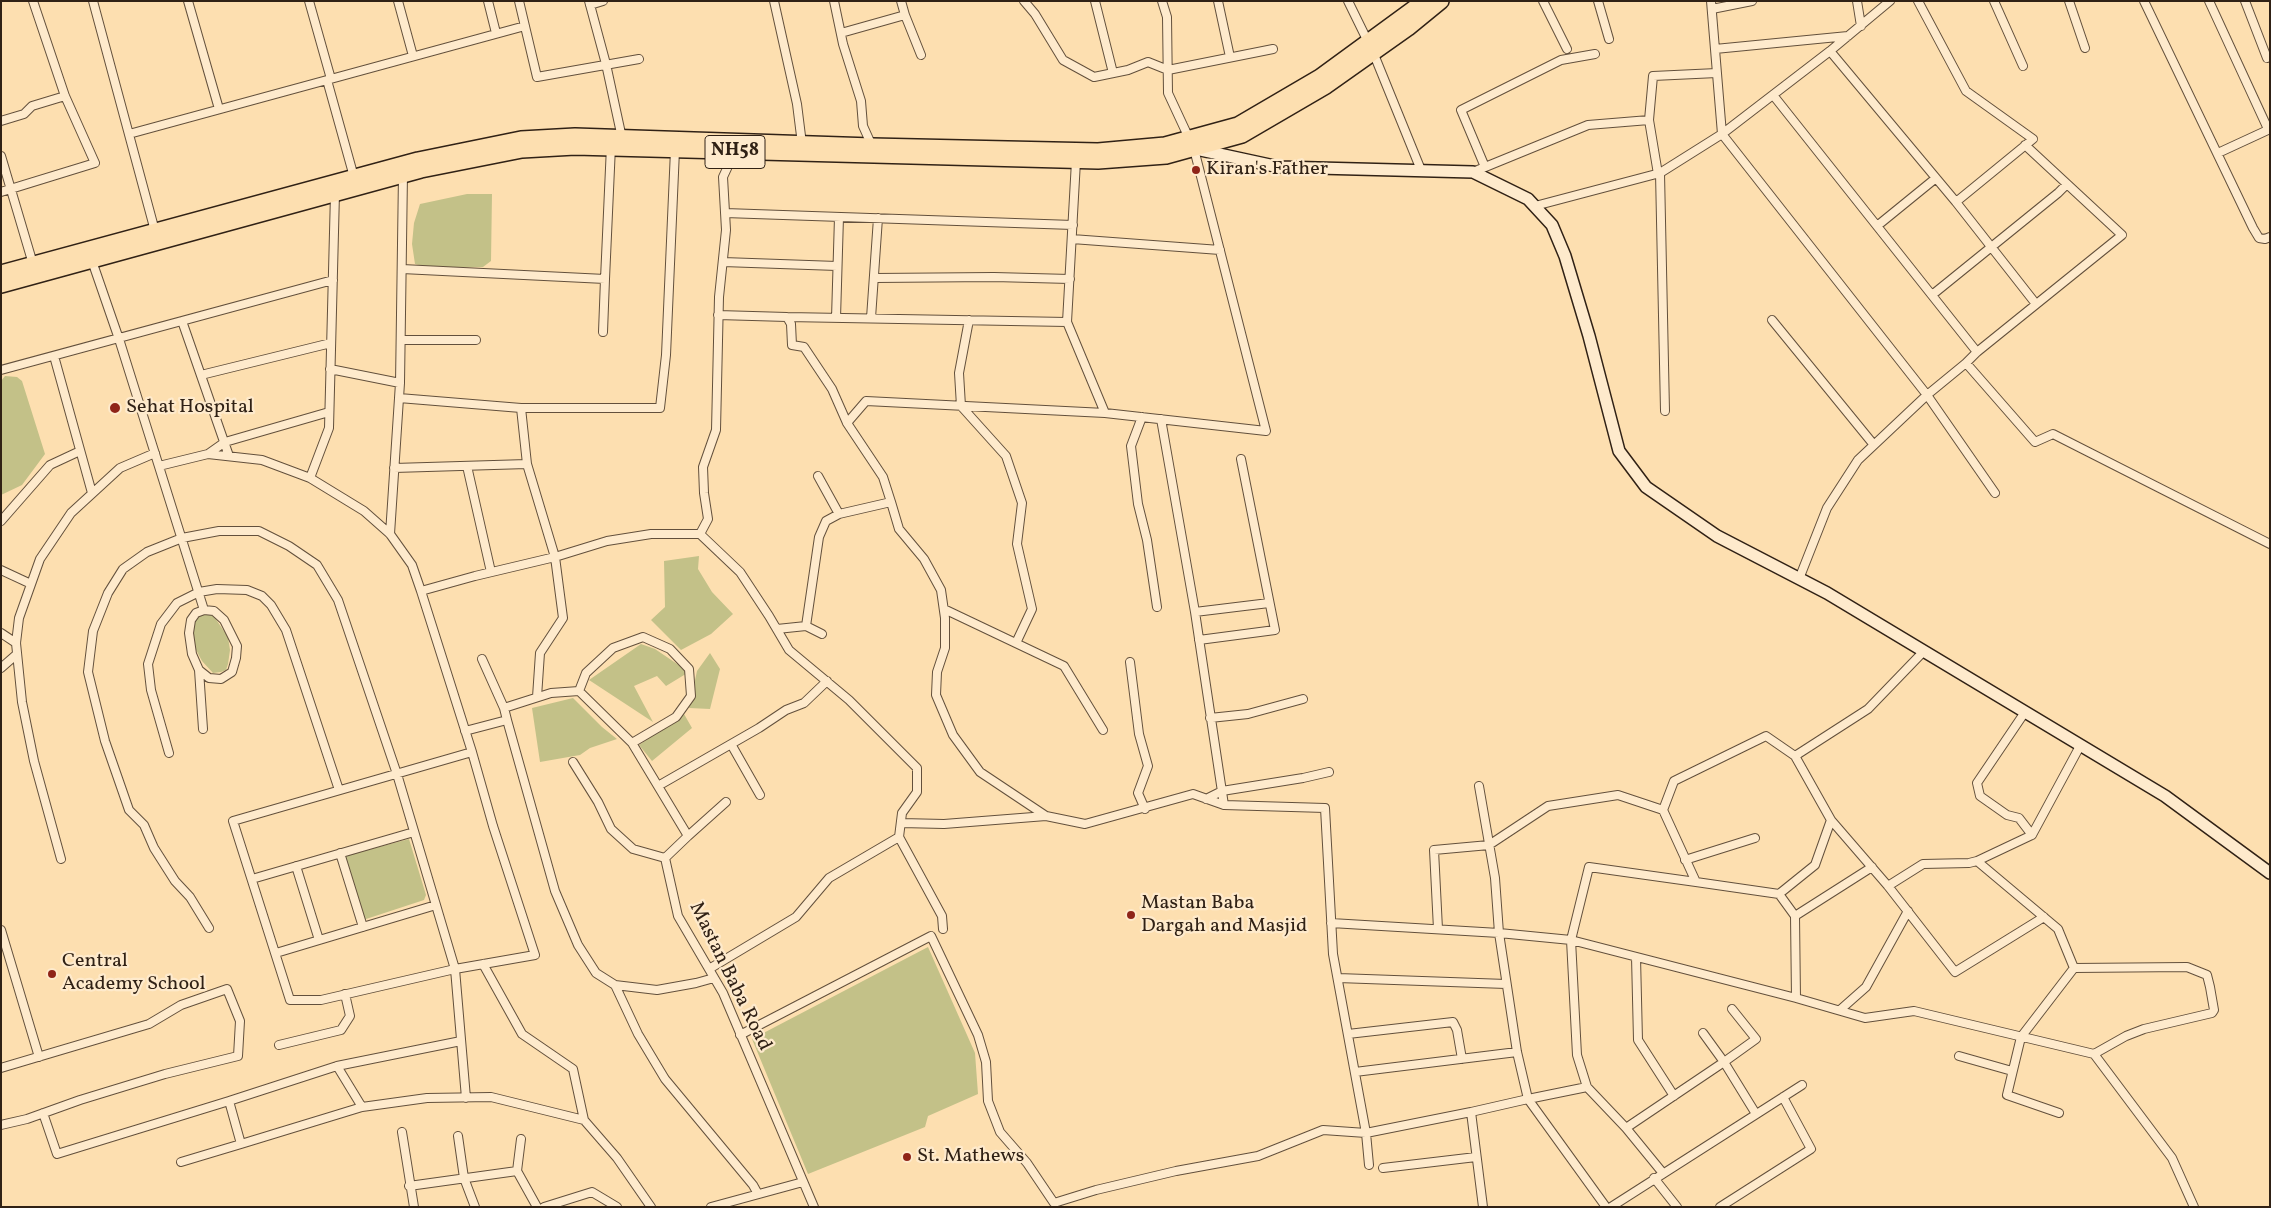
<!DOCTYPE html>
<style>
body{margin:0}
#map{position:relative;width:2271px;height:1208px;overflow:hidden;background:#fddfb0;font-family:Vollkorn,serif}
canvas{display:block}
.frame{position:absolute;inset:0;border:2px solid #302115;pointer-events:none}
</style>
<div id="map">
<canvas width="2271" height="1208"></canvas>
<div class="frame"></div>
</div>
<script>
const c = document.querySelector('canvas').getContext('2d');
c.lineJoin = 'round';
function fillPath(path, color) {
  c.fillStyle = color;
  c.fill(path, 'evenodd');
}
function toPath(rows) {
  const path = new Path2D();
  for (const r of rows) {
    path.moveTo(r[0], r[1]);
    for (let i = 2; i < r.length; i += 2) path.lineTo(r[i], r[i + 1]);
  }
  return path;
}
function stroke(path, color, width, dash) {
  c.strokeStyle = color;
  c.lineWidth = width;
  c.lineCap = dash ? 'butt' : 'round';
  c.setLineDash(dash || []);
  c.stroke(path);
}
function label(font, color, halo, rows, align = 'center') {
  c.font = font + ' Vollkorn,serif';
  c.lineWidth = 4.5;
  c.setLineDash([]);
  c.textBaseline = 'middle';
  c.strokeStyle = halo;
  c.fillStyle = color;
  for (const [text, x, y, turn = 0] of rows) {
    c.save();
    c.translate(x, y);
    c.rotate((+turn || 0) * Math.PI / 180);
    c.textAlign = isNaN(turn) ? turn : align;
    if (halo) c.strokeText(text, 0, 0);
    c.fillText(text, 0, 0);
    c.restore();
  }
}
const green = toPath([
 [467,194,492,194,491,261,483,267,430,268,415,264,412,244,414,223,420,204],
 [5,376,17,377,22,381,45,454,22,485,1,495,1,381],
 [699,556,698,569,712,592,733,614,711,634,681,650,651,620,665,607,664,561],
 [204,611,213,615,228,637,230,650,228,664,226,670,221,672,213,673,202,661,194,646,193,631,196,618],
 [641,644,655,649,689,672,666,686,657,676,634,686,653,722,589,680],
 [710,653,720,669,710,709,689,708,697,671],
 [573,698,602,727,617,739,590,748,580,755,540,762,532,708],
 [684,714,692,728,652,761,639,745],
 [409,839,426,895,424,900,363,920,351,889,345,856],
 [928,947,975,1053,978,1094,928,1116,925,1127,808,1174,752,1039]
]);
const street = toPath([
 [93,1,155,231],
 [188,1,219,109],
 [309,1,331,79],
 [398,1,413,56],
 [488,1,496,33],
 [519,1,537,77,639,59],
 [589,1,606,64,622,138],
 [774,1,797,104,802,144],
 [834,1,843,44,861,101,863,126,872,146],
 [1024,1,1035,14,1063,60,1094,77,1128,70,1148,62,1168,70,1273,49],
 [1095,1,1113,73],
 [1218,1,1230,57],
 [1348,1,1373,52,1421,170],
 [1543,1,1567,49],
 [1598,1,1609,39],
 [1711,1,1722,134,1927,395,1995,493],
 [1857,1,1861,26],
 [1890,1,1830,51,1956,202,2033,139,1966,91,1918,1],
 [1994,1,2023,66],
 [2069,1,2085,48],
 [2144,1,2253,228,2259,238,2265,239,2270,237],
 [2209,1,2268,129],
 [2245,1,2267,58,2270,56],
 [590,5,603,1],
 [1712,9,1752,1],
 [905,15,921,55],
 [841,33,905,15,901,1],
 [1715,49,1848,36],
 [327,80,354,177],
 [1773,95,1977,352],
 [1649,120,1653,76,1717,73],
 [1,121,24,114,32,106,65,96],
 [129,134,525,26],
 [2218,153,2270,129],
 [1,156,33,264],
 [1485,167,1461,110,1561,60,1595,54],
 [1473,172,1588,125,1649,120,1658,174],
 [1660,173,1665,411],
 [1,192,95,163,65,96,33,1],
 [1956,202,2036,304],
 [1535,206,1660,173,1722,134,1830,51],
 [725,213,1073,225],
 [1877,226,1936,178],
 [1072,239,1220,250],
 [91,258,119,339,204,610],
 [723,262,837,266],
 [402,269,605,279,603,332],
 [875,278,994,277,1070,279],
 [605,279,611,146],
 [1932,295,2058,193,2067,184],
 [718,315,787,317,791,324,792,345,804,347,832,389,847,423,883,477,891,502,839,514,826,521,819,537,806,626],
 [787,317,1067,322],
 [836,318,839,217],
 [871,318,878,218],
 [969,320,959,373,961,406,1006,456,1022,503,1017,544,1032,609,1016,643],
 [1772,320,1874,445],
 [182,321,229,456],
 [401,340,476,340],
 [54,356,92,493],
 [1966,363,1977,352,2122,235,2025,145],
 [330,369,400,383],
 [1,370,333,280],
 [201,375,331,343],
 [399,398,521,408,527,464],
 [521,408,660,408,666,355,675,150],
 [1105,413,1266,431,1194,149,1168,93,1167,17,1162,1],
 [1142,417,1131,446,1138,504,1147,540,1157,607],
 [1161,419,1195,612,1224,805],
 [847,423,866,401,1105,413,1067,322,1076,161],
 [208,454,225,442,329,412],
 [159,466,208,454,262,460,310,478,364,511,390,534,412,565,421,591,472,752,493,826,535,955,455,969,321,1000,290,1000,233,821,472,752],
 [467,466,491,572],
 [394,468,527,464,555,557,563,618,540,653,537,697],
 [818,476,839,514],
 [310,478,329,428,335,193],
 [891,502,899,529,924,559,941,590,945,618,945,648,937,672,936,695,953,735,980,772,1046,816,1085,824,1193,794,1224,805,1325,808,1333,954,1366,1133,1471,1112,1483,1207],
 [1,521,50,465,80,451],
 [390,534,400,383,403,174],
 [700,534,708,519,704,493,703,467,716,430,719,297,726,230,723,177,736,149],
 [1,570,31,584],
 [1799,579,1827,508,1858,460,1927,395,1966,363,2035,442,2053,434,2270,544],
 [421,591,475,576,555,557,607,541,651,534,700,534,740,572,769,616,789,650,849,700,917,768,917,792,902,813,899,837,829,878,796,917,709,969],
 [944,609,1064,666,1103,730],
 [204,610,214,611,224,620,237,646,236,658,232,672,221,679,209,678,199,670,192,654,189,633,191,620,196,613,204,610],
 [1195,612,1269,603],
 [777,629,806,626,822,634],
 [1,633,16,643],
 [1199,640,1275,630,1241,459],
 [482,659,504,708],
 [1130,662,1139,734,1148,766,1138,793,1145,809],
 [1,668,17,654],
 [199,670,203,729],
 [579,691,586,673,613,648,643,637,670,649,689,669,691,696,676,717,632,743],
 [2025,712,1977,783,1980,796,2007,815,2019,818,2032,835],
 [1210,718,1248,714,1303,699],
 [507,720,555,891,578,945,596,973,615,985,657,990,696,983,714,978],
 [465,731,507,720,504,708,551,693,579,691,632,743,688,836,665,858,678,916,723,993,814,1207],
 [731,744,760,795],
 [169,753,151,690,148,664,161,624,177,603,199,592,217,589,247,590,262,596,271,605,286,630,339,790],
 [573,762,598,802,611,829,633,849,665,858],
 [658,786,759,728,786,710,804,703,827,681],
 [1206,799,1222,791,1303,778,1329,772],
 [1831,820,1888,886],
 [901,823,944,824,1046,816],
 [688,836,726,802],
 [899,837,942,916,943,929],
 [340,853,363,927],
 [61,859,34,761,22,702,16,643,19,618,40,559,71,513,120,468,155,453],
 [1685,860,1755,838],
 [1977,861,1969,863,1923,864,1888,886,1955,972,2044,917],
 [296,866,319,940],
 [252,879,414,832],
 [1696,882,1589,867,1571,940,1796,998,1795,916,1779,894,1815,865,1831,820,1795,756,1868,709,1924,651],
 [1779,894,1696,882,1663,810,1674,781,1766,736,1795,756],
 [1795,916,1872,867],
 [1331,923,1499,933,1495,878,1479,786],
 [209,928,190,897,175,881,154,848,144,825,129,810,105,741,88,672,93,631,108,593,123,569,147,552,182,538,219,531,259,531,289,546,317,565,338,600,397,774,455,969,466,1098],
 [1438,929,1434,850,1489,845,1548,806,1618,795,1663,810],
 [1,930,39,1057],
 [276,953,436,905],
 [1636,957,1638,1040,1674,1096],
 [483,964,522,1034,573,1069,584,1120],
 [2074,968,2187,967,2207,975,2210,987,2214,1010,2212,1013,2144,1029,2126,1036,2094,1054],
 [1338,978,1506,984],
 [615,985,638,1034,665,1079,753,1185,758,1194],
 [1796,998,1865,1018,1914,1011,2094,1054,2172,1158,2194,1207],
 [1840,1010,1866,987,1908,911],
 [1703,1033,1724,1062,1756,1039,1732,1009],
 [1348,1034,1453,1022,1457,1030,1462,1059],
 [740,1035,931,936,978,1035,986,1062,988,1101,1000,1132,1027,1163,1054,1203,1096,1190,1176,1171,1258,1156,1323,1130,1366,1133,1369,1165],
 [279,1045,341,1030,350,1016,345,994],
 [1959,1056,2012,1071],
 [337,1066,461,1041],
 [1,1068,149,1024,181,1005,227,989,240,1021,238,1056,165,1074,80,1100,27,1119,1,1125],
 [1355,1072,1517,1052],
 [1587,1087,1626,1128,1662,1172],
 [229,1101,337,1066,362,1107],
 [1471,1112,1528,1099,1587,1087,1577,1055,1571,940,1499,933,1517,1052,1528,1099,1606,1207],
 [43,1113,57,1154,229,1101,241,1144,181,1162],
 [2059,1113,2007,1095,2021,1037,2074,968,2058,929,1977,861,2032,835,2080,746],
 [1626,1128,1724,1062,1756,1114],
 [402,1132,414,1207],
 [458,1136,464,1178,475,1207],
 [241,1144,362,1107,427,1098,491,1097,584,1120,617,1158,651,1207],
 [1383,1168,1476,1157],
 [517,1171,521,1139],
 [1654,1178,1677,1207],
 [409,1186,517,1171,537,1207],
 [544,1207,592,1192,617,1207],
 [711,1207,803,1182],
 [1611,1207,1802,1085],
 [1720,1207,1811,1149,1783,1097]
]);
const secondary = toPath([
 [1196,149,1279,167,1473,172,1528,199,1552,225,1565,256,1589,336,1619,451,1646,487,1717,536,1827,593,2165,796,2270,873]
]);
const highway = toPath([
 [1,273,418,160,521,139,575,136,872,146,1098,151,1165,145,1238,125,1320,77,1424,1],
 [1,285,421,170,522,150,575,147,1098,161,1166,156,1242,135,1326,86,1408,28,1441,1]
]);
const markers = [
 [1196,170,5,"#8f2418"],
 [115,408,6,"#8f2418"],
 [1131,915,5,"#8f2418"],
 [52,974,5,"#8f2418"],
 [907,1157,5,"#8f2418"]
];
const shields = [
 [735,152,60]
];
const shieldNames = [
 ["NH58",735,152]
];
const poiNames = [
 ["Kiran's Father",1206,170],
 ["Sehat Hospital",126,408],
 ["Mastan Baba",1141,904],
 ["Dargah and Masjid",1141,927],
 ["Central",62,962],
 ["Academy School",62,985],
 ["St. Mathews",917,1157]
];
const streetNames = [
 ["Mastan Baba Road",729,977,64]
];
fillPath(green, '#c3c188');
stroke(street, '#63503c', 10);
stroke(secondary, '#302115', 14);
stroke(highway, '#302115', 18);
stroke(street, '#feeacc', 8);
stroke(secondary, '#feeacc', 11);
stroke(highway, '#fddfb0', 15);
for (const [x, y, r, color] of markers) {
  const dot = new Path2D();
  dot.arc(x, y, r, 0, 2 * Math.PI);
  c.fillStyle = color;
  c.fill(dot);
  stroke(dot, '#feeacc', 2);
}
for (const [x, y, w] of shields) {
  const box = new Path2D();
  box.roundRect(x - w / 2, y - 16.5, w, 33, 4);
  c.fillStyle = '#feeacc';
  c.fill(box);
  stroke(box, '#302115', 1);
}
label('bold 19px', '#302115', null, shieldNames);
label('20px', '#302115', '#feeacc', poiNames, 'left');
label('20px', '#302115', '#feeacc', streetNames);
</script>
